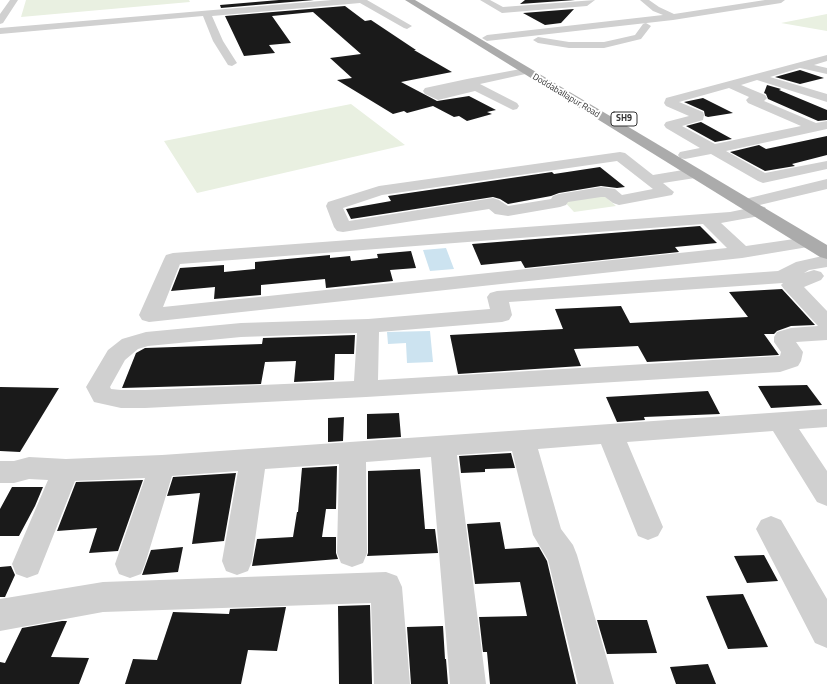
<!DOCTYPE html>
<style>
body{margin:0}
canvas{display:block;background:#fff}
</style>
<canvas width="827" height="684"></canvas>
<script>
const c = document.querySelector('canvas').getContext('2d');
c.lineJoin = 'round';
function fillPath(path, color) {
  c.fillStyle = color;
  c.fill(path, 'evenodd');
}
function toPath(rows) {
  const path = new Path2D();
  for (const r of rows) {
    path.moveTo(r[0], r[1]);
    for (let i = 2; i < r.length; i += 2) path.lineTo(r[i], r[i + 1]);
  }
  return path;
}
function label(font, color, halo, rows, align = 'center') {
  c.font = font + ' "Titillium Web",sans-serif';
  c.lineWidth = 4;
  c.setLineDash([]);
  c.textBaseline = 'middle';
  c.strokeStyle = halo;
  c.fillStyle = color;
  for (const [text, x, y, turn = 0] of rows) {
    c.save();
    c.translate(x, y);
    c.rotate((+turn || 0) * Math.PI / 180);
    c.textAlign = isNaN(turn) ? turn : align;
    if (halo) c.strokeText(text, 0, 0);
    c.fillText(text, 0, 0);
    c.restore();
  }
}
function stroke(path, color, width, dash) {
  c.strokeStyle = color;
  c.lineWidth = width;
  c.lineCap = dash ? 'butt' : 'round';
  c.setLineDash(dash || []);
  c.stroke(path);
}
const green = toPath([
 [26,0,189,0,190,2,21,17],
 [827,14,827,31,781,23],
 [351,104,405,145,197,193,164,141],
 [602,194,616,206,574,212,562,199]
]);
const water = toPath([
 [446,248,454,269,430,271,423,250],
 [430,331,433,362,407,363,406,343,388,344,387,332]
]);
const building = toPath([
 [279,0,314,0,221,8,220,5],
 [525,0,575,0,520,4],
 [345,6,365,21,371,20,416,50,414,50,452,72,401,82,437,101,469,96,496,110,487,112,492,114,467,121,459,116,454,117,433,106,407,113,404,111,393,114,337,80,352,78,330,58,361,54,313,12,272,16,291,43,269,45,275,53,244,56,225,16],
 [574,9,561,23,545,25,523,13],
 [800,70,824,78,800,84,775,77],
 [767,85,781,89,779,90,827,110,827,120,818,121,768,99,766,94,764,93],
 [703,98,733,113,708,117,705,116,704,111,684,102],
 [701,122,732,139,715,142,686,126],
 [827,136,827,155,792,164,795,166,765,171,730,152,759,145,766,149],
 [600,167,625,187,617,188,601,186,559,193,551,196,508,204,500,199,493,197,351,219,346,209,391,201,388,196,552,172,554,174],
 [700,226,717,243,675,247,679,252,525,268,521,261,481,265,472,244],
 [411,251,416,268,390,270,393,281,326,288,325,279,261,285,261,295,214,299,215,287,171,291,180,268,224,265,224,272,255,269,255,262,330,255,330,258,350,256,351,261,378,258,377,254],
 [782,289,815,325,791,326,777,331,774,334,764,334,779,355,647,362,638,346,574,349,581,366,458,374,450,335,563,329,555,309,621,306,630,323,748,317,729,292],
 [355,335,354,354,335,354,334,380,294,382,296,361,265,362,261,384,122,388,136,353,145,348,262,344,263,338],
 [807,385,822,405,771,408,758,386],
 [0,387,59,388,20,452,0,451],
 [708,391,720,414,644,417,645,420,617,422,606,397],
 [399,413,401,437,367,439,367,414],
 [344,417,343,441,328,442,328,418],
 [511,453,515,468,485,469,485,472,461,473,459,456],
 [337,466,336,509,326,509,322,537,336,537,336,553,338,559,252,566,257,539,293,537,297,512,298,512,302,468],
 [420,469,425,529,435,529,438,553,367,556,368,553,368,471],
 [236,473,224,541,192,544,200,493,167,496,173,477],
 [143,480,118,551,89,553,97,528,57,531,76,482],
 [12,487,43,487,35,506,19,536,0,536,0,509],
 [500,522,505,549,539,547,547,561,576,684,490,684,487,652,483,652,479,617,527,616,520,582,475,584,467,524],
 [183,547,178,572,142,575,151,550],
 [764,555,778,581,747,583,734,556],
 [11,566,15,575,5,597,0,597,0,567],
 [743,594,768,647,728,649,706,596],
 [370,605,372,684,339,684,338,606],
 [286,607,277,651,248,650,241,684,125,684,133,659,157,660,173,612,229,614,230,609],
 [597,620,647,620,657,653,607,654],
 [62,621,67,621,51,657,89,658,79,684,0,684,0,662,5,663,22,628],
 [443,626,445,659,446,659,448,684,411,684,407,627],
 [708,664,716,684,676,684,670,667]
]);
const minor = toPath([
 [10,0,18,0,3,23,0,24,0,14,10,0],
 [332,0,367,0,412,26,407,29,404,28,360,3,212,16,223,41,237,63,232,66,228,65,213,41,203,16,0,34,0,28,332,0],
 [480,0,490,0,503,7,595,0,587,6,502,13,480,0],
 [640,0,649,0,659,7,674,14,765,0,785,0,781,3,673,20,487,41,482,38,487,35,663,15,653,11,640,0],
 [646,23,651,26,641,39,604,48,569,48,538,43,533,40,538,37,569,42,604,42,635,35,643,24,646,23],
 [827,55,827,61,814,65,827,68,827,74,800,68,770,77,827,94,827,102,757,80,741,85,765,95,767,98,764,101,816,123,827,121,827,129,726,151,765,173,827,161,827,169,763,183,758,181,711,154,685,159,680,158,678,155,680,152,700,148,666,128,664,125,666,122,689,116,666,106,664,103,666,98,827,55],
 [729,88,749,97,746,100,748,103,801,126,715,144,682,126,703,120,704,115,703,112,679,102,729,88],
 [526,68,530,69,532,71,530,73,480,84,517,103,519,106,517,109,513,110,475,91,438,100,425,94,423,91,425,88,467,79,526,68],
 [620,152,625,153,653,175,695,168,700,170,703,173,700,176,695,178,663,183,674,192,672,195,619,205,613,203,605,197,601,197,568,202,566,205,560,207,508,216,495,214,489,209,343,232,337,231,334,227,326,206,328,202,379,186,620,152],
 [617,161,653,189,622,195,615,189,601,187,559,194,553,196,551,199,508,206,499,200,493,198,349,221,343,208,382,195,617,161],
 [827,179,827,189,747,208,741,206,739,203,741,200,827,179],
 [759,206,765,207,767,211,765,215,721,223,746,246,808,237,814,238,817,242,814,246,742,258,149,322,142,320,139,315,164,259,166,255,173,253,730,212,759,206],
 [703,224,727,248,163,307,180,264,703,224],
 [827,255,827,267,809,270,804,273,814,270,821,272,824,276,821,280,804,287,827,311,827,340,796,342,803,352,801,361,798,366,780,372,366,397,145,408,121,408,94,402,86,387,108,350,122,339,146,332,241,323,368,319,490,309,487,297,490,293,497,291,778,271,796,262,827,255],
 [783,283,781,285,784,289,818,326,791,328,777,332,774,337,774,342,781,352,780,356,378,380,379,332,502,322,509,320,512,315,509,302,783,283],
 [357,333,354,381,145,390,121,390,111,389,110,387,125,360,138,349,148,346,241,337,357,333],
 [827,409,827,427,799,429,827,471,827,506,817,502,773,431,627,442,663,527,658,536,648,540,638,536,601,444,538,449,561,529,573,545,577,555,614,684,578,684,548,560,533,535,512,451,457,455,486,684,450,684,431,457,366,462,367,553,363,563,352,567,341,563,337,553,339,464,265,469,252,561,248,571,237,575,226,571,222,561,238,471,172,476,145,564,141,574,130,578,119,574,115,564,145,478,75,481,38,574,27,578,16,574,12,564,48,480,29,479,14,483,0,483,0,461,14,461,29,457,66,459,162,455,827,409],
 [771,516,781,520,827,599,827,648,815,643,756,529,761,520,771,516],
 [386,572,397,576,402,587,410,684,374,684,371,603,103,612,0,631,0,599,103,582,386,572]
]);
const major = toPath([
 [405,0,415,0,827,245,827,259,820,257,405,0]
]);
const farStreetnames = [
 ["Doddaballapur Road",566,96,31]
];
const shields = [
 [624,119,26]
];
const shieldNames = [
 ["SH9",624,119]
];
fillPath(green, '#e9f0e1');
fillPath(water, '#cce3f0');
fillPath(building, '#1a1a1a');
fillPath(minor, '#d0d0d0');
fillPath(major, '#ababab');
label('9px', '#333', '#fff', farStreetnames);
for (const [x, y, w] of shields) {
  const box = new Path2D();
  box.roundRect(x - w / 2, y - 7, w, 14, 3);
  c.fillStyle = '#fff';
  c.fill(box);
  stroke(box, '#333', 1);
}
label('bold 9px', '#333', null, shieldNames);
</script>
